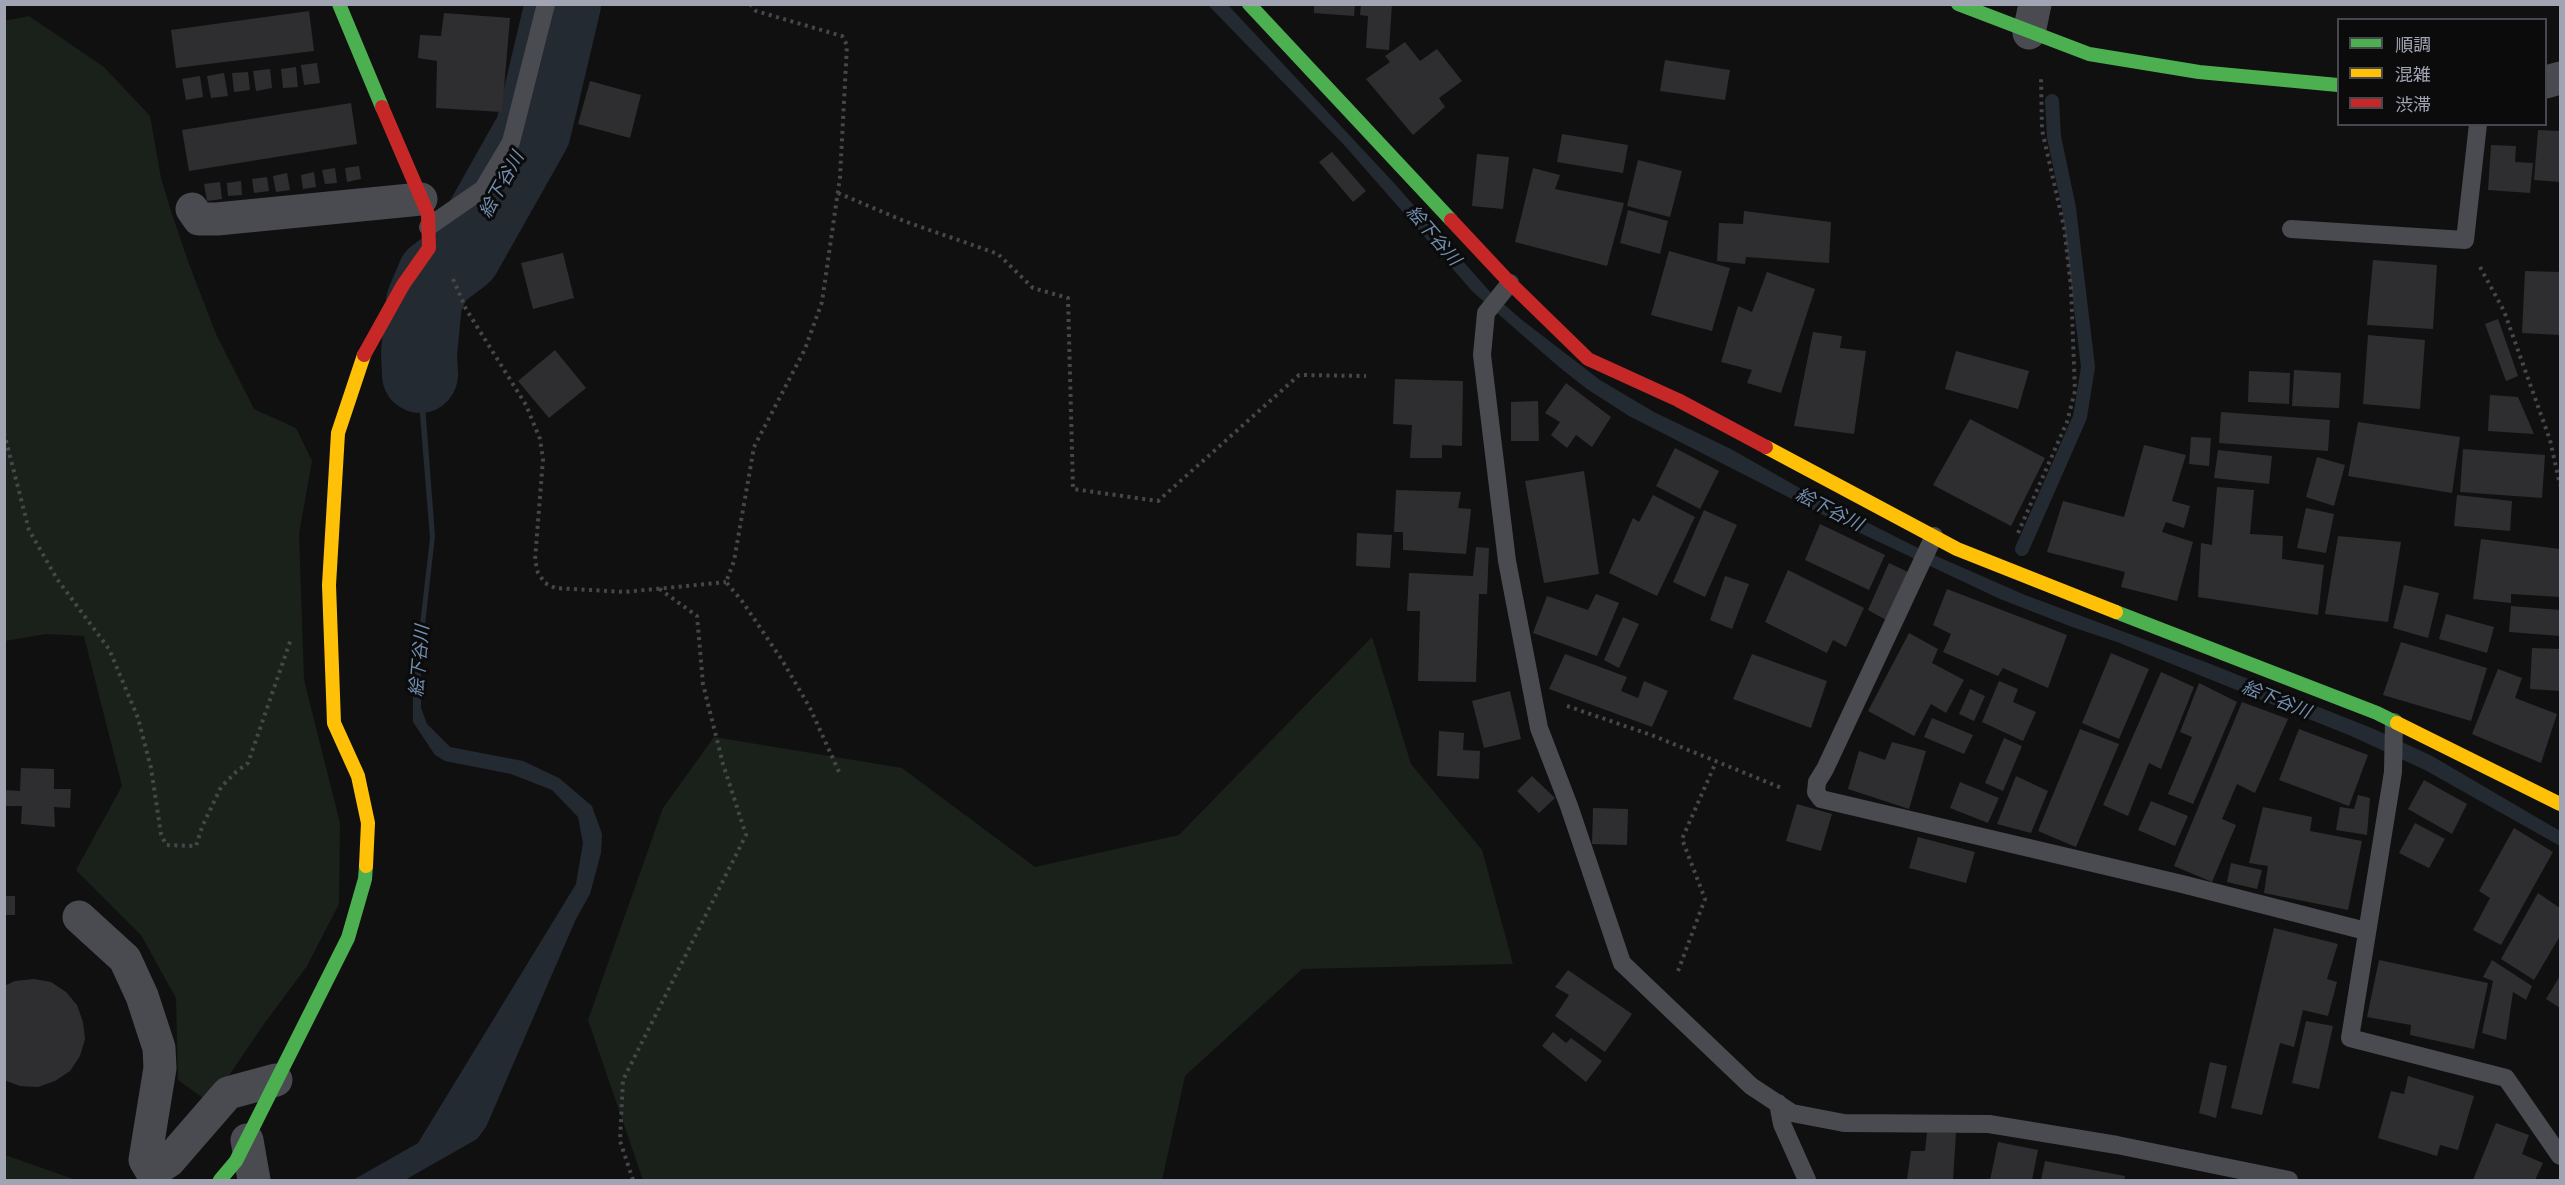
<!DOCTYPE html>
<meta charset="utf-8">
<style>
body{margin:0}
#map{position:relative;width:2565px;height:1185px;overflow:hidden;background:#101011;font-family:Figtree,"Noto Sans JP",sans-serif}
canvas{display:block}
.frame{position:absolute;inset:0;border:6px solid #a0a4b3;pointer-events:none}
.legend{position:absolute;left:2337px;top:18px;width:210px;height:108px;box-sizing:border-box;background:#0b0b0c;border:2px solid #47484f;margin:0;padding:8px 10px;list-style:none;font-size:18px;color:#a0a4b3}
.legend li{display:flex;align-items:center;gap:12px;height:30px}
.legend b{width:30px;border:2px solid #47484f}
</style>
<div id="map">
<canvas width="2565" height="1185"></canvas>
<div class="frame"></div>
<ul class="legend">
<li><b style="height:8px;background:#4caf50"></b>順調</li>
<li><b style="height:8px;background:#ffc107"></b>混雑</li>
<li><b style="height:8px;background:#c62828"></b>渋滞</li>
</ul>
</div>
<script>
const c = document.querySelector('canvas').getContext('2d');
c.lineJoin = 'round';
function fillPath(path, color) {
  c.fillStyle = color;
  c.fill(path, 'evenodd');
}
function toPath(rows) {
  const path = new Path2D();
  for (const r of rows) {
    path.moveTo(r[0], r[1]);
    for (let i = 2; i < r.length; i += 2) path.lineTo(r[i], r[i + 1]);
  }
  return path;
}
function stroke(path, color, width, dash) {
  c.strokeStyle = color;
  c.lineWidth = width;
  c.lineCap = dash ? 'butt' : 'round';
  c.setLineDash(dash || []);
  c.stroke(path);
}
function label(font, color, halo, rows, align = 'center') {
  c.font = font + ' Figtree,"Noto Sans JP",sans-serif';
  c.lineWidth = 6;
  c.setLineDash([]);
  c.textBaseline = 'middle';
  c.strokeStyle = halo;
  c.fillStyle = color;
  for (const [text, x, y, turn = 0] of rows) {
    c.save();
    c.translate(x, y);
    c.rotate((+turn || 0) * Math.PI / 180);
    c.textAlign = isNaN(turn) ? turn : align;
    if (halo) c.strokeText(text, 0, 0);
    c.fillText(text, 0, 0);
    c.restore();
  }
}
const green = toPath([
 [29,16,104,67,150,116,161,178,171,211,189,264,216,334,254,409,296,428,312,461,299,534,304,680,340,823,339,904,307,966,264,1024,210,1103,178,1080,176,998,141,935,76,870,122,786,84,636,46,634,5,641,4,21],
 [1372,637,1411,764,1482,850,1513,964,1302,969,1185,1076,1162,1180,643,1180,588,1020,663,808,714,737,902,768,1035,867,1179,835],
 [4,1155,5,1155,76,1180,5,1180]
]);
const water = toPath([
 [560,5,566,5,535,132,476,240,463,260,459,257,530,131],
 [1208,5,1228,5,1394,183,1491,293,1522,320,1600,380,1654,412,1731,449,1805,491,1918,548,2025,595,2208,663,2374,729,2432,756,2560,831,2560,846,2425,770,2351,736,2117,642,2072,627,2000,599,1843,525,1629,416,1587,389,1559,367,1473,292,1345,146],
 [434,270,439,273,429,300,421,352,435,536,421,660,421,708,427,724,450,747,523,761,559,778,592,806,602,834,601,853,590,894,576,919,486,1127,477,1139,405,1180,353,1180,418,1143,576,884,583,843,578,817,552,790,511,774,445,761,435,755,413,722,413,685,430,538,417,378,418,321,422,301]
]);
const stream = toPath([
 [2022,549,2080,417,2088,367,2069,208,2054,137,2052,101]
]);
const river = toPath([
 [420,375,419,354,424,302,435,276,463,255,533,131,563,4]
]);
const building = toPath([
 [1314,4,1355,4,1354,16,1314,13],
 [1361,4,1392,4,1389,50,1366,48,1368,16,1360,15],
 [309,11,314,51,176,68,171,30],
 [444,13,510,18,502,112,436,108,437,61,418,58,420,35,441,36],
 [1405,42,1420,61,1437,49,1462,81,1439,98,1445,107,1413,135,1366,79,1390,62,1385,56],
 [1665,60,1730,70,1725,100,1660,91],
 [317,63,320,83,304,85,301,65],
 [296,67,298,87,283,88,281,69],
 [270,69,272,88,256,91,253,71],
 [248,72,250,90,234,92,232,73],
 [224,73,228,96,211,98,207,76],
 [200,76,203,97,186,100,182,79],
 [590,81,641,95,630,138,578,124],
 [351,103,357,144,189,171,182,130],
 [2538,130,2560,131,2560,182,2534,180],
 [1562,134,1628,145,1623,173,1557,162],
 [2491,145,2516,146,2515,162,2533,163,2530,193,2488,190],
 [1332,152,1366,191,1353,202,1319,162],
 [1477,154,1509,157,1503,209,1472,206],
 [1638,160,1682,171,1670,217,1627,206],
 [359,166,361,179,347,182,345,168],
 [335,168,337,183,325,184,322,170],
 [1533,168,1560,175,1555,189,1624,203,1607,266,1515,242],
 [314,172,316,187,303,189,301,175],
 [287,173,290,190,276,192,273,176],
 [267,177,269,191,254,193,252,179],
 [241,181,242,195,228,196,227,183],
 [220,182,222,199,207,201,204,184],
 [1628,210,1668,221,1660,254,1620,243],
 [1744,211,1831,222,1829,263,1746,257,1745,264,1717,261,1719,223,1743,224],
 [1669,251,1730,268,1712,331,1651,315],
 [563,253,574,298,533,309,521,263],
 [2373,260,2437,265,2433,329,2367,325],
 [2525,271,2560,272,2560,335,2522,333],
 [1767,272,1815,289,1781,393,1747,383,1752,370,1721,362,1738,306,1752,312],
 [2498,319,2518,376,2506,381,2485,324],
 [1813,332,1842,336,1840,348,1866,351,1854,434,1794,426],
 [2368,335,2425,340,2420,409,2363,404],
 [555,350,586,388,549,418,518,381],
 [1956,351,2029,371,2018,409,1945,389],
 [2294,370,2341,373,2339,408,2292,406],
 [2249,371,2290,373,2289,404,2248,402],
 [1395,379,1463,381,1462,446,1442,445,1442,458,1410,458,1412,425,1393,424],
 [1566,383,1611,417,1592,447,1576,435,1567,448,1551,435,1560,422,1545,413],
 [2490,395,2518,397,2534,434,2488,431],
 [1538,401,1539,441,1511,441,1511,402],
 [2221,412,2330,420,2328,451,2219,443],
 [1970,419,2045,458,2011,526,1933,485],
 [2358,422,2460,437,2452,493,2348,476],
 [2191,437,2211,438,2209,466,2189,464],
 [2144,445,2186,455,2172,501,2190,506,2184,528,2166,522,2162,532,2193,542,2177,601,2121,587,2125,572,2047,552,2063,501,2124,517],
 [1675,448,1719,471,1700,509,1656,486],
 [2463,449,2545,455,2542,498,2460,492],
 [2218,450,2272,456,2269,484,2214,478],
 [2317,457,2345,465,2334,506,2306,497],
 [1584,471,1599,574,1544,583,1525,481],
 [2217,487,2254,490,2250,534,2283,536,2282,559,2324,565,2318,615,2198,597,2201,543,2212,545],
 [1396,490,1461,492,1458,508,1471,509,1466,554,1403,550,1403,532,1394,532],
 [1653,495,1695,517,1657,596,1609,573,1633,518,1639,522],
 [2457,495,2512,501,2510,531,2454,526],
 [2306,508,2334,514,2326,553,2297,548],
 [1704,510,1737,525,1705,597,1673,582],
 [1820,524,1885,555,1869,590,1805,560],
 [1357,533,1392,535,1390,568,1356,566],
 [2338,536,2401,542,2388,622,2325,614],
 [2481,539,2560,549,2560,597,2511,594,2511,603,2473,599],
 [1476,547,1489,548,1487,594,1479,594,1476,682,1418,681,1420,611,1407,611,1409,573,1473,576],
 [1889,563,1910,573,1886,620,1868,610],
 [1788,570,1864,608,1846,647,1833,640,1827,653,1765,622],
 [1725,576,1749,584,1732,629,1710,620],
 [2404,585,2439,593,2428,638,2393,628],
 [1947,589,2067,635,2048,688,2003,668,1998,676,1943,652,1951,634,1933,625],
 [1596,594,1619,603,1597,656,1533,633,1547,596,1588,610],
 [2511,606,2560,610,2560,636,2509,632],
 [2446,614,2494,627,2487,653,2439,639],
 [1623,617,1639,624,1619,668,1604,660],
 [1909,633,1938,649,1932,663,1964,680,1946,713,1931,704,1914,736,1868,711],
 [2401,642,2487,668,2471,721,2383,695],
 [2532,648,2560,649,2560,691,2530,689],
 [2111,653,2149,669,2119,739,2082,723],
 [1565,654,1627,677,1621,691,1638,698,1644,681,1668,691,1652,727,1549,689],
 [1752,654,1827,681,1811,728,1733,699],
 [2498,669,2522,678,2515,698,2557,714,2541,763,2472,734],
 [2161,672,2194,687,2161,769,2149,763,2128,816,2103,805],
 [1999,681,2018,689,2013,702,2036,712,2023,741,1982,722],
 [2199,683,2237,702,2193,804,2168,794,2192,737,2180,732],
 [1970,689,1985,696,1974,721,1959,714],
 [1510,691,1521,739,1484,748,1472,701],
 [2242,702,2288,719,2255,793,2237,784,2222,819,2236,825,2212,882,2174,866],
 [1932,718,1973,735,1964,754,1924,737],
 [2080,729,2119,744,2076,847,2038,831],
 [2299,729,2368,755,2349,806,2279,780],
 [1439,731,1464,733,1463,750,1480,751,1479,779,1437,776],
 [2004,738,2022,746,2003,791,1985,783],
 [1892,742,1926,751,1909,809,1848,789,1859,751,1885,760],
 [21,768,54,769,54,789,71,789,70,808,54,807,55,827,21,824,22,806,4,806,4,790,20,791],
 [1532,776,1555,798,1539,813,1517,791],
 [2016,776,2048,791,2031,833,1997,824],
 [2424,780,2467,804,2452,834,2408,809],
 [1960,782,1999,798,1988,823,1950,808],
 [2358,795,2370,798,2367,835,2336,830,2340,807,2354,809],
 [2151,801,2188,816,2175,846,2138,830],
 [1797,804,1832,814,1821,851,1786,841],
 [2263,807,2312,817,2310,831,2362,841,2348,910,2264,893,2268,866,2249,863],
 [1593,808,1628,809,1627,845,1592,844],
 [2415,823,2445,839,2429,868,2399,853],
 [2514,828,2553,852,2501,945,2473,930,2490,898,2479,891],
 [1918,837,1975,852,1966,883,1909,868],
 [2231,863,2262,870,2257,889,2227,882],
 [2538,893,2560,908,2560,936,2534,980,2501,959],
 [4,896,15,896,15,915,4,915],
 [2274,928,2338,944,2327,979,2337,982,2328,1016,2303,1010,2294,1047,2280,1043,2262,1115,2231,1108],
 [2379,960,2488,983,2474,1049,2410,1035,2411,1025,2367,1017],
 [2492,960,2532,986,2526,1000,2513,992,2506,1040,2482,1033,2493,981,2483,977],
 [1568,970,1632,1014,1605,1052,1555,1016,1569,995,1555,987],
 [2560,976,2560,1008,2546,999],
 [34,979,51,982,66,992,77,1005,83,1022,85,1039,80,1056,70,1071,55,1081,38,1087,20,1086,4,1080,4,986,15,981],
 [2306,1021,2333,1026,2319,1089,2292,1083],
 [1553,1032,1566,1043,1571,1038,1602,1061,1586,1082,1542,1046],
 [2210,1062,2227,1066,2216,1118,2199,1113],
 [2408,1076,2474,1096,2458,1150,2440,1145,2437,1156,2378,1138,2391,1091,2404,1094],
 [2496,1123,2529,1135,2522,1154,2543,1163,2535,1180,2473,1180],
 [1927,1132,1956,1133,1953,1180,1907,1180,1911,1151,1925,1151],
 [1998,1142,2038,1150,2032,1180,1990,1180],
 [2045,1161,2125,1176,2124,1180,2041,1180]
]);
const path = toPath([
 [750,4,756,11,842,36,847,45,840,177,822,302,805,349,754,447,734,561,726,582,742,601,782,660,810,708,839,772],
 [838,193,904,221,998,254,1033,288,1068,298,1073,489,1158,501,1299,375,1366,376],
 [2480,267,2504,311,2550,440,2560,485],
 [453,279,466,309,526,405,540,439,543,459,535,560,538,573,545,583,555,588,625,592,726,582],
 [4,433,29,530,57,579,109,649,138,718,151,768,161,834,166,845,196,846,202,827,221,787,236,772,248,763,291,639],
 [2018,533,2067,422,2075,391,2071,287,2064,227,2042,130,2041,78],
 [1567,706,1654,736,1784,789],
 [1678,971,1705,899,1682,839,1716,762],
 [633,1180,620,1141,623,1080,746,835,723,764,703,684,697,616,658,588]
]);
const lane = toPath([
 [428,227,483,189,511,142,546,4],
 [2291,229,2465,240,2478,124],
 [1510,283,1486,313,1482,355,1507,561,1539,728,1569,806,1622,963,1751,1086,1792,1113,1844,1123,1989,1124,2117,1145,2289,1180],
 [1934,536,1825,769,1817,782,1816,792,1821,799,2182,884,2366,931],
 [2394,722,2393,772,2350,1038,2506,1078,2560,1156],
 [1778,1103,1782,1124,1807,1180]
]);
const street = toPath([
 [2029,33,2035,4],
 [2546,82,2560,78],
 [192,209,199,219,217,219,421,199],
 [79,917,125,959,142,996,159,1048,160,1068,145,1160,152,1172,169,1161,228,1093,276,1080],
 [247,1140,254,1180]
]);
const fast = toPath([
 [339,4,382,107],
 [1249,4,1451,220],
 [1958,4,2089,54,2199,72,2338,85],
 [2116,612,2377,713,2397,723],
 [220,1180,236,1161,348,938,365,879,366,866]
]);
const slow = toPath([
 [364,355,338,433,329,585,334,723,358,776,368,823,366,866],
 [1766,447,1957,549,2116,612],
 [2397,723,2560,804]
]);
const jam = toPath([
 [1451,220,1510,283,1588,359,1678,400,1766,447],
 [364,355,403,285,429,248,428,214,382,107]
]);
const waterNames = [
 ["絵下谷川",502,185,-61],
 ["絵下谷川",1433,236,49],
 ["絵下谷川",1829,510,27],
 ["絵下谷川",420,661,-85],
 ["絵下谷川",2276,700,22]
];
fillPath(green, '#1a211b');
fillPath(water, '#242a32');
stroke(stream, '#242a32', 14);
stroke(river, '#242a32', 76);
fillPath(building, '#2e2e30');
stroke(path, '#46464b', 4, [3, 4.5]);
stroke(lane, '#4a4b50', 18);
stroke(street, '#4a4b50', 33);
stroke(fast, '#4caf50', 14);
stroke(slow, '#ffc107', 14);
stroke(jam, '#c62828', 14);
label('italic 18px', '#7490b1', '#0b0b0c', waterNames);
</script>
